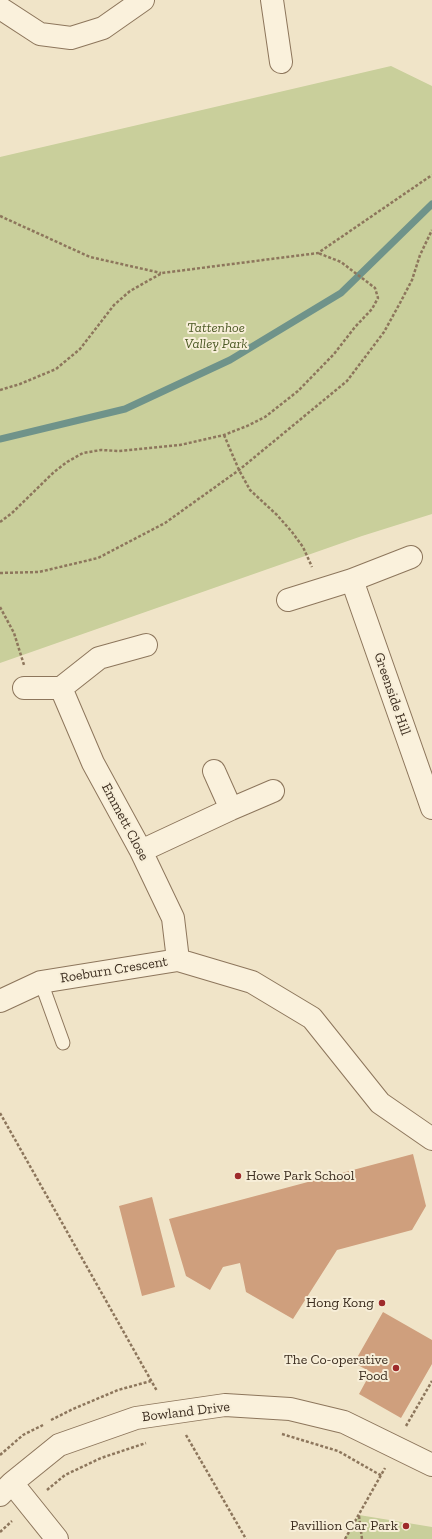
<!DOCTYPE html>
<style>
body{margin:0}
canvas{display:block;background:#f0e4c8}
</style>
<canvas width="432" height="1539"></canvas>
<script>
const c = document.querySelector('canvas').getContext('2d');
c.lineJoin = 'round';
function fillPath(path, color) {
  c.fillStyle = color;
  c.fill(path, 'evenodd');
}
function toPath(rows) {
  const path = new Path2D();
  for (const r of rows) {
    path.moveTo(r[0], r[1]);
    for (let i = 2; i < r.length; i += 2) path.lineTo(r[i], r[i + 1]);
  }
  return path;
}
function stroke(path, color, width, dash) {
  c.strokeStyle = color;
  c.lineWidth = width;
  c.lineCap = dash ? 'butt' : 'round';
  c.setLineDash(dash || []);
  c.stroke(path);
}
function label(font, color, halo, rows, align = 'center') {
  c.font = font + ' "Zilla Slab",serif';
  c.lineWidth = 4;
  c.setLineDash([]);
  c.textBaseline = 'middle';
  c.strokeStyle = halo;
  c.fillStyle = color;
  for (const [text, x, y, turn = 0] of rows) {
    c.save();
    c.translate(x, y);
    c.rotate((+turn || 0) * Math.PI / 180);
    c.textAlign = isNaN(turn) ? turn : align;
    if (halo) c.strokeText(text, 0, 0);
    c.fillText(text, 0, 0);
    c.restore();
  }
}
const green = toPath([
 [391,66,432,86,432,514,362,536,0,663,0,157],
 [359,1515,432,1527,432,1539,344,1539]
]);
const stream = toPath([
 [0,439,125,409,230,360,341,293,432,204]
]);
const building = toPath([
 [413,1154,426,1206,412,1230,337,1250,293,1319,246,1292,240,1263,223,1267,210,1290,186,1276,169,1219],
 [152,1197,175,1287,142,1296,119,1206],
 [383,1312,432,1340,432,1364,401,1418,359,1394,371,1372,354,1363]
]);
const path = toPath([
 [0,216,90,257,161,273],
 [0,390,20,384,56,369,80,349,114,305,130,291,162,273,318,253,432,175],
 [224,435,239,470,250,490,277,515,292,532,303,547,312,567],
 [0,522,12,513,54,472,67,462,83,453,101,450,119,451,180,445,224,435,247,426,265,417,298,391,334,354,355,327,372,309,378,298,375,288,341,262,318,253],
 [0,573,39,572,98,558,165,523,239,470,347,381,384,332,400,303,412,280,420,255,432,230],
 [0,607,14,633,24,665],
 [0,1113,157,1391],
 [51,1420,73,1409,118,1390,151,1381],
 [406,1426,432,1381],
 [282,1434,338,1451,382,1476],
 [186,1435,246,1539],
 [0,1455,23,1435,43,1425],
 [47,1490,65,1475,101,1458,146,1443],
 [359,1516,362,1539],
 [0,1532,12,1521],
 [345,1539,385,1468]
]);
const service = toPath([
 [41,982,63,1043]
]);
const minor = toPath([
 [272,0,281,62],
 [0,8,40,34,71,38,103,28,143,0],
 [352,580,432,808],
 [288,600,352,580,411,557],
 [24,688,61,688,99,658,146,645],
 [61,688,93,763,141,851,173,918,178,960],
 [214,771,231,809],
 [141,851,231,809,273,791],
 [0,1001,41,982,178,960,252,982,312,1018,380,1103,432,1139],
 [12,1483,57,1539],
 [0,1495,12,1483,59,1445,136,1418,225,1405,290,1409,344,1422,432,1465]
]);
const markers = [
 [238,1176,4,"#9e2a2b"],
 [382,1303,4,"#9e2a2b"],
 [396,1368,4,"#9e2a2b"],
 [406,1526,4,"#9e2a2b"]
];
const parkNames = [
 ["Tattenhoe",216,328],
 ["Valley Park",216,344]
];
const streetNames = [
 ["Greenside Hill",392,694,71],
 ["Emmett Close",125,822,62],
 ["Roeburn Crescent",114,970,-9],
 ["Bowland Drive",186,1412,-7]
];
const poiNames = [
 ["Howe Park School",246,1176,"left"],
 ["Hong Kong",374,1303],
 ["The Co-operative",388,1360],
 ["Food",388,1376],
 ["Pavillion Car Park",398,1526]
];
fillPath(green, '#c9cf9b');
stroke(stream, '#6f938a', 7);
fillPath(building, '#cf9f7d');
stroke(service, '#8d765c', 15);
stroke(minor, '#8d765c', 24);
stroke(path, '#8d765c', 2.5, [3, 2]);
stroke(service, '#faf1dc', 13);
stroke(minor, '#faf1dc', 22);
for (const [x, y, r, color] of markers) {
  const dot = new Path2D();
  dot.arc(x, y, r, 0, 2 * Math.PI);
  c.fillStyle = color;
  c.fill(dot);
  stroke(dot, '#f7eed8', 1.5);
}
label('italic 14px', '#4d5a26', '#f7eed8', parkNames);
label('14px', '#3d2e20', '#f7eed8', streetNames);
label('14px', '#3d2e20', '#f7eed8', poiNames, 'right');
</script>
